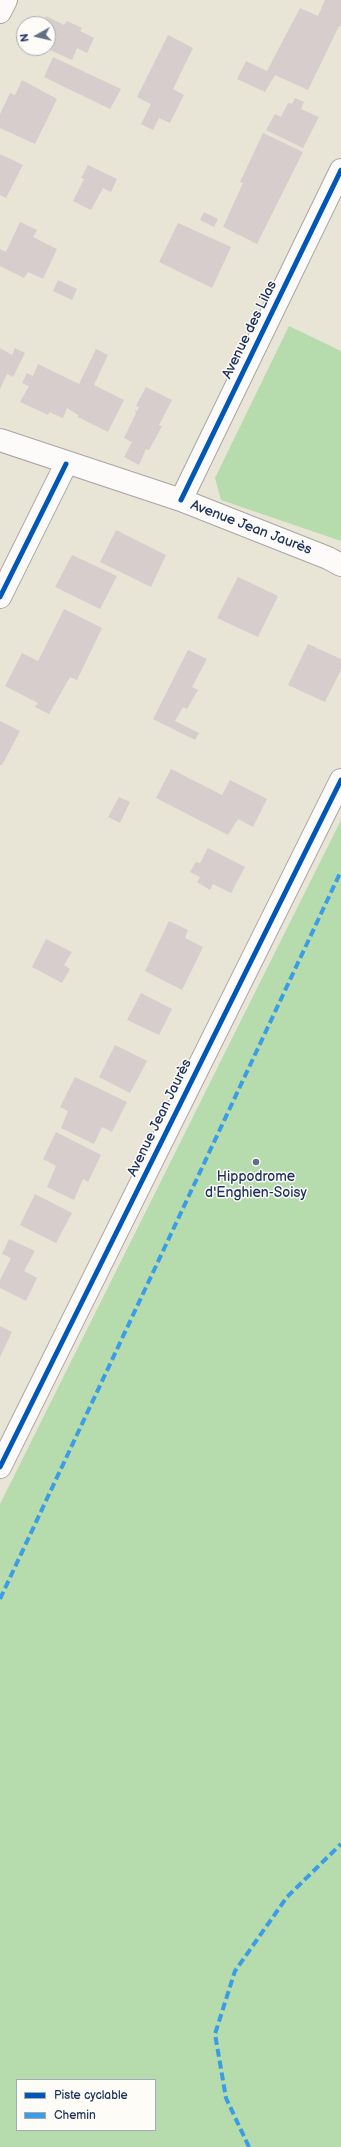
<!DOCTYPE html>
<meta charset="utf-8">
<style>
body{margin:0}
#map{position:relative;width:341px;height:2147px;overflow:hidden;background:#e8e4d6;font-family:"Balsamiq Sans",sans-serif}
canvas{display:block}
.legend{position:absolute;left:16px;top:2079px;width:140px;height:52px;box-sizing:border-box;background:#fdfcf7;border:1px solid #a3aaba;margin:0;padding:5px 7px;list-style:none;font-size:12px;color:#1b2f5e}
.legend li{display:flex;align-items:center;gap:8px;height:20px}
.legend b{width:20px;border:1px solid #a3aaba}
.north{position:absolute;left:16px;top:16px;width:40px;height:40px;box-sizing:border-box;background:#fdfcf7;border:1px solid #a3aaba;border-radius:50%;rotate:262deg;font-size:11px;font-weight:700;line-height:16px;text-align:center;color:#1b2f5e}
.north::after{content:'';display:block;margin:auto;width:14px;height:18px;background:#636e88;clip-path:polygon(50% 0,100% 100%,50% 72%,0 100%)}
</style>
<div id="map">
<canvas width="341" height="2147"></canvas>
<ul class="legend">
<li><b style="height:5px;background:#0057b8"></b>Piste cyclable</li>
<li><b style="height:5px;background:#3b9de6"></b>Chemin</li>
</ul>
<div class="north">N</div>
</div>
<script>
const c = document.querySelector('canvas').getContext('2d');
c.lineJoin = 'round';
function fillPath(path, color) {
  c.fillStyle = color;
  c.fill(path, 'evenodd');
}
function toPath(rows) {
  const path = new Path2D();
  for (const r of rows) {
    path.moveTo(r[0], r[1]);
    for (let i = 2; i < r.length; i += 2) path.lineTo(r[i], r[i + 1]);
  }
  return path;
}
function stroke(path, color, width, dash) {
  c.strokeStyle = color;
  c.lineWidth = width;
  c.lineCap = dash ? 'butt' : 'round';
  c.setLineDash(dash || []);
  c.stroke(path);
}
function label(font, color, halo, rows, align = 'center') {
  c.font = font + ' "Balsamiq Sans",sans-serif';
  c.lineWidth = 3;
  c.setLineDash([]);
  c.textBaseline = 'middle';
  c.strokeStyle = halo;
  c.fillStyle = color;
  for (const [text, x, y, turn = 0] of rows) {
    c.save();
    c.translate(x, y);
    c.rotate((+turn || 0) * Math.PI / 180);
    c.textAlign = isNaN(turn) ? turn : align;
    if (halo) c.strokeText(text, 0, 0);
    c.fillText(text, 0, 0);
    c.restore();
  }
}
const green = toPath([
 [289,326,341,351,341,541,221,500,215,478],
 [341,820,341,2147,0,2147,0,1504],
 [17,2080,155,2080,155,2130,17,2130]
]);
const building = toPath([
 [325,0,341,0,341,27,339,26,308,90,275,75,265,92,237,79,246,61,267,71,300,8,318,16],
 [46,16,64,25,67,21,82,28,80,31,94,38,87,53,77,48,72,60,48,49,48,24,42,24],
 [168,35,193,48,173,89,184,95,170,123,159,118,153,130,141,124,151,104,137,97],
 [53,57,121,89,110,109,44,77],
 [22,80,57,99,35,144,0,128,0,114,10,93,15,95],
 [295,98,304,102,301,109,319,117,303,148,266,130,275,114,281,117,288,103,292,104],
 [263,133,303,152,257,244,223,227,243,183,240,182],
 [0,154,23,165,6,198,0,195],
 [88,165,117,179,111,192,103,188,91,210,73,201,84,179,81,178],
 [204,212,218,219,214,227,200,220],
 [20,222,37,230,33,237,57,249,43,279,28,272,24,278,0,266,0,249,6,252],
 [178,223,231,247,212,288,159,262],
 [58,280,77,289,72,300,53,291],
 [0,348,12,355,15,348,25,353,13,377,7,374,0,389],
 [96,349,108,355,94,385,124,400,108,432,78,417,78,415,67,408,63,418,49,412,48,415,20,402,29,386,22,383,27,373,33,376,38,364,79,384],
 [146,387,172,400,159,425,162,426,149,450,146,449,139,465,124,457,132,442,124,438,136,413,135,410,137,411,139,407,136,406],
 [116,530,166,555,151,587,100,562],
 [72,555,117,576,100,609,55,587],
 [238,577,278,596,258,637,217,618],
 [64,609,102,628,77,680,70,677,49,714,35,707,38,703,5,686,22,653,38,661],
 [308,644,341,659,341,670,325,702,288,685],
 [188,650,207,659,192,687,198,690,187,709,183,707,175,721,199,733,195,740,153,719],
 [0,721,20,731,2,765,0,765],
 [171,769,222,795,230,780,267,799,253,827,238,819,228,835,156,798],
 [119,797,130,802,120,823,108,817],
 [208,848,245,867,231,893,213,884,210,890,197,882,200,877,190,872,196,862,200,863],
 [169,921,188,930,185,938,203,947,182,990,145,971],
 [46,939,72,952,64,965,70,969,62,983,32,967],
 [141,993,172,1009,159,1035,127,1020],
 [115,1045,147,1061,130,1093,99,1077],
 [75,1077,127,1102,112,1132,102,1127,94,1144,61,1128,68,1111,60,1107],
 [56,1132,101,1155,88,1182,83,1179,74,1200,47,1187,56,1166,43,1159],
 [35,1194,72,1213,56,1243,20,1225],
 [9,1239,35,1251,24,1271,37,1278,26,1301,0,1288,0,1280,11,1258,2,1254],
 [0,1326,12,1332,0,1357]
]);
const minor = toPath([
 [0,12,6,0],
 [0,440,181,500,328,558,341,565],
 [181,500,341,170],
 [0,597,66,464],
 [0,1467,341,780]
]);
const quiet = toPath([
 [0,1599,341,871],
 [249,2147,226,2098,215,2034,235,1971,287,1897,341,1844]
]);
const cycleway = toPath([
 [181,500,341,170],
 [0,597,66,464],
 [0,1467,341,780]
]);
const markers = [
 [256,1162,4,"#636e88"]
];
const streetNames = [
 ["Avenue des Lilas",250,330,-64],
 ["Avenue Jean Jaurès",251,528,21],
 ["Avenue Jean Jaurès",160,1118,-64]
];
const poiNames = [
 ["Hippodrome",256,1177],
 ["d'Enghien-Soisy",256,1193]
];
fillPath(green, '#b6dbad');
fillPath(building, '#d7cdcd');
stroke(minor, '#a6a6a4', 24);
stroke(minor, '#fcfbf9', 22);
stroke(quiet, '#3b9de6', 4, [8, 4]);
stroke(cycleway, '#0057b8', 5);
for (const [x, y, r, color] of markers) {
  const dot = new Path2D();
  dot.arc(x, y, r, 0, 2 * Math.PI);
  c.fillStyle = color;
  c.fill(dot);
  stroke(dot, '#fdfcf7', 1.5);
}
label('14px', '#1b2f5e', '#fdfcf7', streetNames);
label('14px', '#1b2f5e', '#fdfcf7', poiNames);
</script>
